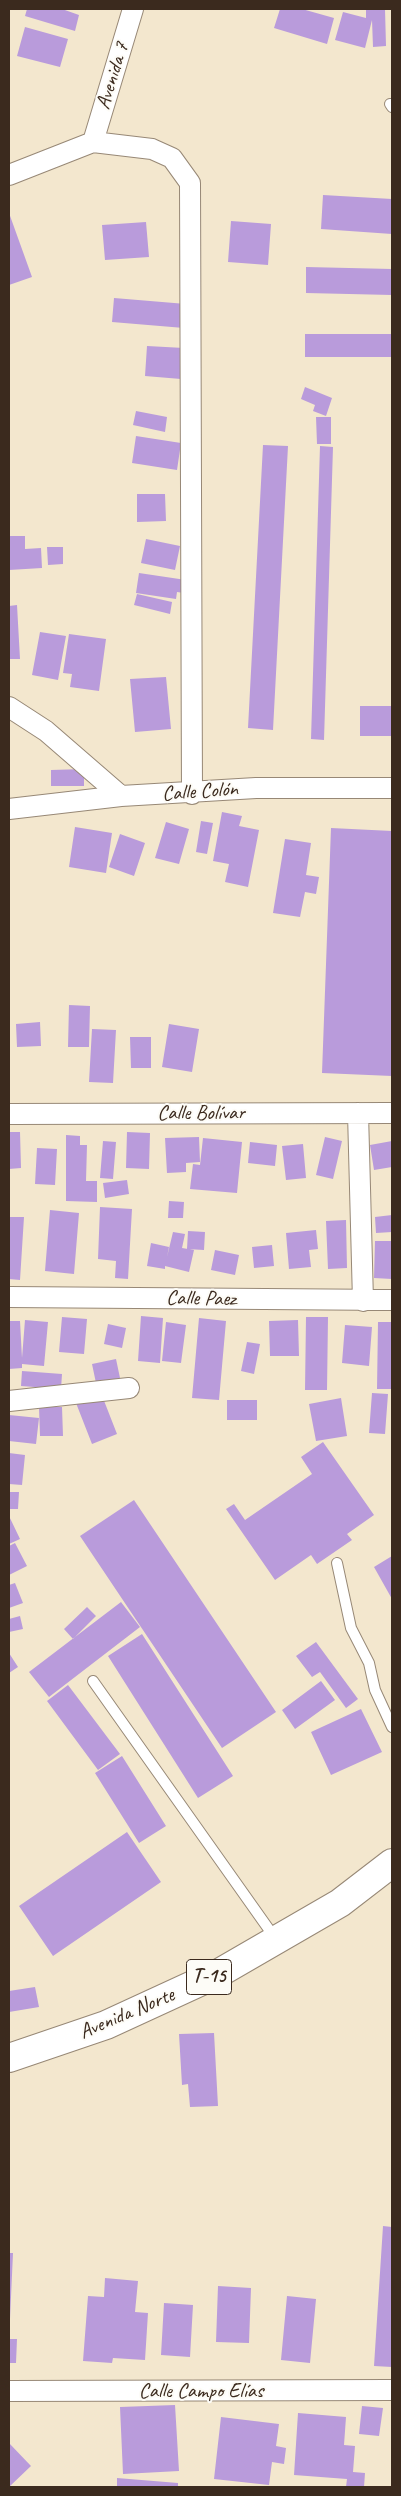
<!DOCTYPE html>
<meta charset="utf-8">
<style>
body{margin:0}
#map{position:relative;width:401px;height:2496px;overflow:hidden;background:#f3e7ce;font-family:Caveat,sans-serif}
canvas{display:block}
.frame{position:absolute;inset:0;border:10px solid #3b2a1e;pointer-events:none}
</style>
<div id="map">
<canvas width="401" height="2496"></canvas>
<div class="frame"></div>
</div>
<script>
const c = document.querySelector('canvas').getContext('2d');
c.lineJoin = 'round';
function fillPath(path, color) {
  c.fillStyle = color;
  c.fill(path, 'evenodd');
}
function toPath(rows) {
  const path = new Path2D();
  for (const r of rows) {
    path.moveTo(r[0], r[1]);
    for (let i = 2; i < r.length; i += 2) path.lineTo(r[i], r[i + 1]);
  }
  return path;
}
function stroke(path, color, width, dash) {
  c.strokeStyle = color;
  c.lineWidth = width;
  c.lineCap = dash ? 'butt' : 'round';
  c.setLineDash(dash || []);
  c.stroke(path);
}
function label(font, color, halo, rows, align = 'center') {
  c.font = font + ' Caveat,sans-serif';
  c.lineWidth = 4;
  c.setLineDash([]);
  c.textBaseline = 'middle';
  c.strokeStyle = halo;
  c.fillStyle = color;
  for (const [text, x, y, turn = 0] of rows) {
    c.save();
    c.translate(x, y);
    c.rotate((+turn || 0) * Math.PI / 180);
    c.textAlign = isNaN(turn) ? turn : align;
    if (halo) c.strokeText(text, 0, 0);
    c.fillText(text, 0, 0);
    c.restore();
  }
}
const building = toPath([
 [27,9,62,9,79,15,75,31,25,16],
 [280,9,302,9,334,18,327,44,274,28],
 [366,9,385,9,386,46,373,47,372,20,365,48,335,40,343,12,366,18],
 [25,27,68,39,60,67,17,56],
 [323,195,392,199,392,234,321,229],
 [9,213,32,277,9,285],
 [231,221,271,224,268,265,228,262],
 [146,222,149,257,105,260,102,225],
 [306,267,392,269,392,295,306,293],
 [114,298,186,304,184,328,112,322],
 [305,334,392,334,392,357,305,357],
 [147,346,184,348,181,379,145,376],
 [305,387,332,398,326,416,313,411,315,405,301,399],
 [136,411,167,417,165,432,133,425],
 [316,417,331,417,331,444,317,444],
 [136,436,181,443,177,470,132,463],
 [263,445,288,446,273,730,248,728],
 [320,446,333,447,324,740,311,739],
 [137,494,165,494,166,521,137,522],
 [9,536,25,536,25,549,41,548,42,568,9,570],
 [146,539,180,546,175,570,141,563],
 [47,547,63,547,63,564,48,565],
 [139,573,186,580,184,593,177,592,176,599,136,593],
 [137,594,172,602,170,614,134,605],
 [17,605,20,659,9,659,9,606],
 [40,632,66,636,58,680,32,675],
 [69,634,106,639,99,691,70,687,72,674,63,673],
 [166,677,171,729,135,732,130,679],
 [360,706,392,706,392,736,360,736],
 [84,769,84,786,51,786,51,770],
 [222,812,242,816,239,826,259,830,248,887,225,882,229,864,213,861],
 [201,821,213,823,207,854,196,852],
 [166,822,189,829,179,864,155,858],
 [75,827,112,833,106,873,69,867],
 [331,828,392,831,392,1076,322,1073],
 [120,834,145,843,134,876,109,867],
 [285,839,311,843,306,875,319,877,316,894,305,892,300,917,273,913],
 [69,1005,90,1006,89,1047,68,1047],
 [40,1022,41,1046,17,1047,16,1024],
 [169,1024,199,1029,192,1072,162,1067],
 [92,1029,116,1030,113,1083,89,1082],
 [130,1037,151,1037,151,1068,131,1068],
 [9,1132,20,1132,21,1168,9,1169],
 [127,1132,150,1133,149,1169,126,1168],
 [66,1135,80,1136,80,1145,87,1145,86,1181,97,1181,97,1202,66,1201],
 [199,1137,200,1162,186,1163,186,1172,167,1173,165,1138],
 [325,1137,342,1141,333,1179,316,1175],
 [203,1138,242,1142,237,1193,190,1189,193,1164,200,1165],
 [103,1141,116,1142,113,1179,100,1178],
 [392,1141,392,1167,374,1170,370,1145],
 [250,1142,277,1145,275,1166,248,1163],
 [303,1144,306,1178,286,1180,282,1146],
 [37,1148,57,1149,55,1185,35,1184],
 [127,1180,129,1194,105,1198,103,1183],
 [169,1201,184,1202,183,1218,168,1218],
 [100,1207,132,1209,128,1279,115,1278,116,1261,98,1259],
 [50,1210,79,1213,74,1274,45,1271],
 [392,1215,392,1232,376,1233,375,1217],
 [9,1217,24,1217,20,1280,9,1279],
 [346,1220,347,1268,328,1269,326,1221],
 [316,1230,318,1249,309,1250,311,1267,289,1269,286,1233],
 [188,1231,205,1232,204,1250,187,1249],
 [173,1232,185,1234,182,1248,194,1250,189,1272,165,1266,165,1269,147,1266,151,1243,169,1247,167,1257],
 [375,1241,392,1241,392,1279,374,1278],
 [272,1245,274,1266,254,1268,252,1247],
 [215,1250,239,1255,235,1275,211,1270],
 [141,1316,163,1318,160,1363,138,1361],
 [62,1317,87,1319,84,1354,59,1352],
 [306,1317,328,1317,327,1390,305,1390],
 [199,1318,226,1321,219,1400,192,1398],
 [25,1320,48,1322,44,1366,22,1364,22,1368,9,1369,9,1321,20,1321,22,1358],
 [298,1320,299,1356,270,1356,269,1321],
 [166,1322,186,1325,181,1363,162,1361],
 [378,1322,392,1322,392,1389,377,1389],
 [108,1324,126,1328,122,1348,104,1344],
 [345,1325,372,1327,369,1366,342,1363],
 [247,1342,260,1344,254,1374,241,1371],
 [116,1359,120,1378,96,1383,92,1364],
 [22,1371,62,1374,61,1389,21,1386],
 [101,1393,117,1434,92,1444,76,1403],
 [372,1393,388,1394,385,1434,369,1433],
 [341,1398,347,1436,316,1441,309,1404],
 [227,1400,257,1400,257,1420,227,1420],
 [39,1407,62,1407,63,1436,40,1436],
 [9,1415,39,1418,36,1444,9,1441],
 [323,1442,374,1515,347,1534,352,1540,317,1564,311,1555,275,1580,226,1509,234,1504,245,1520,312,1474,301,1457],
 [9,1453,25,1455,22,1485,9,1484],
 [9,1492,19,1492,18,1509,9,1509],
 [134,1500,276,1712,222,1748,80,1536],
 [9,1516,20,1539,9,1544],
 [15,1543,27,1566,9,1575,9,1546],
 [392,1556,392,1599,374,1567],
 [15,1583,23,1603,9,1608,9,1585],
 [121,1602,140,1627,49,1697,29,1672],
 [87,1607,96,1616,73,1639,64,1629],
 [20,1616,23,1629,9,1632,9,1619],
 [142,1634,233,1776,198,1798,108,1656],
 [316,1642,358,1699,346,1708,320,1672,312,1677,296,1656],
 [9,1653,18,1667,9,1673],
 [321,1681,335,1700,295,1729,282,1710],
 [68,1685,120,1754,98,1770,47,1701],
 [361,1709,382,1752,331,1775,311,1732],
 [122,1756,166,1826,139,1843,95,1773],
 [127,1832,161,1882,53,1956,19,1906],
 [35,1987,39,2007,9,2012,9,1991],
 [214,2033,218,2106,190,2107,188,2084,182,2085,179,2034],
 [383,2226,392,2227,392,2367,374,2366],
 [9,2253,13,2253,10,2319,9,2319],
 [105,2278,138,2281,135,2312,148,2313,145,2360,113,2358,112,2363,83,2361,88,2296,104,2297],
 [218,2286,251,2288,249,2343,216,2342],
 [287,2296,316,2299,310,2363,281,2360],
 [164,2303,193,2305,190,2357,161,2355],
 [9,2339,17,2339,16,2363,9,2363],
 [175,2405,179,2471,123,2474,120,2407],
 [362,2406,383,2408,379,2436,359,2434],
 [298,2413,346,2417,344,2445,355,2446,353,2472,365,2473,364,2487,346,2487,347,2479,294,2475],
 [221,2417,279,2424,276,2446,286,2448,284,2464,272,2462,269,2485,214,2479],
 [9,2443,31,2466,9,2487],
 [117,2478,178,2483,178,2487,117,2487]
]);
const lane = toPath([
 [390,104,392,107],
 [337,1563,351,1628,369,1663,375,1690,392,1727],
 [93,1681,275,1938]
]);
const street = toPath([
 [93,142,133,9],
 [9,175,93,142,152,149,172,158,190,183,192,794],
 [9,707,46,731,121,796],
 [9,809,121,796,256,788,392,788],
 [358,1113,363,1301],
 [9,1114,392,1113],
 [9,1297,392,1300],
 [9,1401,129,1388],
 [9,2391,392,2390]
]);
const highway = toPath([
 [9,2058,106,2025,219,1973,340,1903,392,1863]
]);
const shields = [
 [209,1977,45]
];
const shieldNames = [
 ["T-15",209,1977]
];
const streetNames = [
 ["Avenida 7",113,76,-73],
 ["Calle Colón",200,792,-4],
 ["Calle Bolívar",201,1113],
 ["Calle Paez",201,1299,1],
 ["Avenida Norte",127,2014,-23],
 ["Calle Campo Elías",201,2391]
];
fillPath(building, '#b99bdb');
stroke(lane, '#978876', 12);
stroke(street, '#978876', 22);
stroke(highway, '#978876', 30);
stroke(lane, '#fff', 10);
stroke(street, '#fff', 20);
stroke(highway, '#fff', 28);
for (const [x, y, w] of shields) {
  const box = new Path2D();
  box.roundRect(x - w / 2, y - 17.5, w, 35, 4);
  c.fillStyle = '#fdfcf7';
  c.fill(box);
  stroke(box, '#3b2a1e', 1);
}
label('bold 20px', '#3b2a1e', null, shieldNames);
label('21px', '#3b2a1e', '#fdfcf7', streetNames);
</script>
